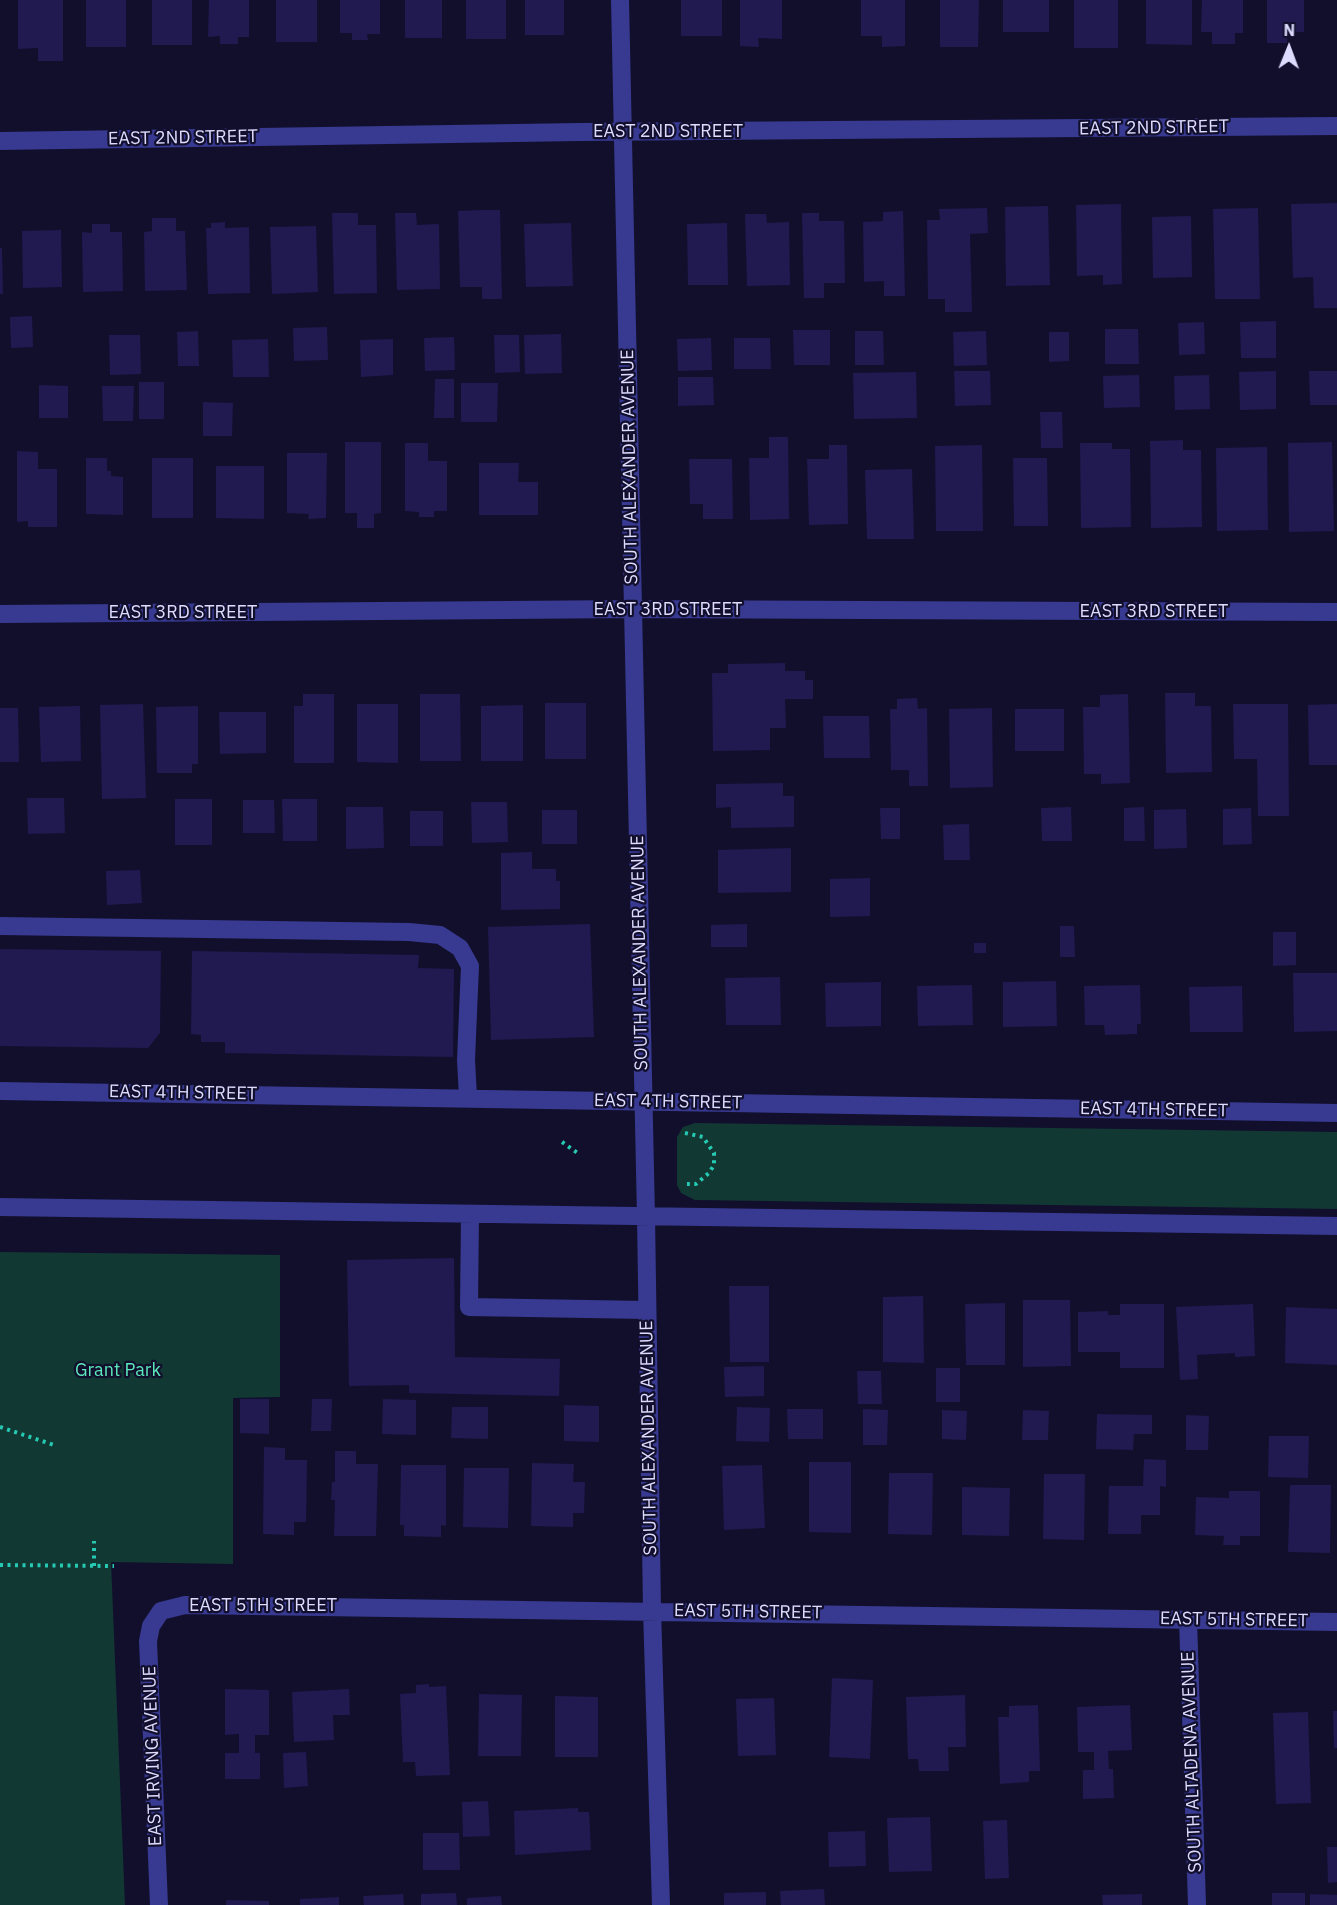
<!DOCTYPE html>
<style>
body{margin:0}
#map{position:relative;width:1337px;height:1905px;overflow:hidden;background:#120f2d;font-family:"IBM Plex Sans",sans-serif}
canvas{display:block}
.north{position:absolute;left:1259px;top:18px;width:60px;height:60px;-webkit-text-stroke:4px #120f2d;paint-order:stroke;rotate:1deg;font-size:16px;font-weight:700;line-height:24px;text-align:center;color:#dddcff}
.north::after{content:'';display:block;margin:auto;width:21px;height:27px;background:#dddcff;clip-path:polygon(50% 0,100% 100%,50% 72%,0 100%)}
</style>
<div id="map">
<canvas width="1337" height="1905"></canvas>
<div class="north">N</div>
</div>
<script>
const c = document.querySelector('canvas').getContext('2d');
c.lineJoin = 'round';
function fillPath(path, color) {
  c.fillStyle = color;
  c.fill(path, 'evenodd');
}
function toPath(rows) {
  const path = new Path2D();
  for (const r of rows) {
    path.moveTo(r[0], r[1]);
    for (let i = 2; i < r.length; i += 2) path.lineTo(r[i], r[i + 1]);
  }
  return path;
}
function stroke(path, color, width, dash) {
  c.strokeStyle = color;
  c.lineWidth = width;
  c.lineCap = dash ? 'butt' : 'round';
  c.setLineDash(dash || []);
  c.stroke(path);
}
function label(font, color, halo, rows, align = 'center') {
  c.font = font + ' "IBM Plex Sans",sans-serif';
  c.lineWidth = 4.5;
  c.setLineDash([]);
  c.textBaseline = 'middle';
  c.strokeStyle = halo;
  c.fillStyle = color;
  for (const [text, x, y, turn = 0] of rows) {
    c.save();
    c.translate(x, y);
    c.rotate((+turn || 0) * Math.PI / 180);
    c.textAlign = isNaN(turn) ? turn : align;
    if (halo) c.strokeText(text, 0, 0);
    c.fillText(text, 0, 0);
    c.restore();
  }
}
const green = toPath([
 [695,1123,1337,1132,1337,1209,695,1200,681,1193,677,1185,677,1137,683,1127],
 [0,1252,280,1255,280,1397,233,1398,233,1564,111,1562,125,1905,0,1905]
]);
const building = toPath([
 [18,0,63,0,63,61,38,61,38,48,18,49],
 [86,0,126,0,126,47,86,47],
 [152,0,192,0,192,45,152,45],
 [209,0,249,0,249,37,238,37,238,44,220,44,220,36,208,37],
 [276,0,317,0,317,42,276,42],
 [340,0,380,0,380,34,367,34,368,40,352,40,352,33,340,33],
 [405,0,442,0,442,38,405,38],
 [466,0,506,0,506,39,466,39],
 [525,0,564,0,564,35,525,35],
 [681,0,722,0,722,36,681,36],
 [740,0,782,0,782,39,758,38,759,47,740,46],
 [861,0,905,0,905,46,882,47,882,36,861,36],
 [940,0,979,0,978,47,940,47],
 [1003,0,1049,0,1049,32,1003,32],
 [1074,0,1118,0,1118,48,1074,48],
 [1146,0,1192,0,1192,45,1146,44],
 [1202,0,1243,0,1243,33,1235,33,1235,44,1212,44,1212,32,1201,32],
 [1267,0,1304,0,1304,32,1287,32,1287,43,1267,43],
 [1337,203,1337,308,1314,308,1313,277,1293,278,1291,204],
 [1121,204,1122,284,1103,285,1103,275,1077,276,1076,205],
 [1048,206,1050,285,1006,286,1005,207],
 [987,208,988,233,970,234,972,312,945,312,945,299,928,299,927,220,940,220,939,209],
 [1258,208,1260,299,1215,299,1213,209],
 [480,210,500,210,502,299,482,299,482,287,460,287,458,211],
 [903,211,905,296,884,296,884,281,864,282,863,222,883,221,883,212],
 [332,213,358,213,358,225,376,225,377,293,334,294],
 [395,213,416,213,417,225,439,224,440,289,397,290],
 [802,213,819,213,819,221,844,221,845,283,824,283,824,298,804,298],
 [745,214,766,214,767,223,789,222,790,285,747,286],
 [1191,216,1192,277,1153,278,1152,217],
 [152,218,176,218,176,231,185,231,187,290,145,291,144,232,152,231],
 [225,222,225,228,249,227,250,293,208,294,206,228,211,228,211,223],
 [571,223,573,286,526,287,524,224],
 [727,223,728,285,688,285,687,224],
 [92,224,110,224,110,232,122,232,123,291,83,292,82,232,92,233],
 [316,226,318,292,272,294,270,227],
 [61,230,62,287,23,288,22,231],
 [0,248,2,248,3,294,0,294],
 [32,316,33,347,11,348,10,317],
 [1276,321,1276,358,1241,358,1240,322],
 [1204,322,1205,354,1179,355,1178,323],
 [327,327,328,360,294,361,293,328],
 [1105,329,1138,329,1139,364,1105,364],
 [793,330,830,330,830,365,794,365],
 [198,331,199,366,178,366,177,332],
 [855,331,883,331,884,365,855,365],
 [986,331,987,365,954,366,953,332],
 [1049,332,1069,332,1069,361,1049,362],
 [561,334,562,373,525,374,524,335],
 [109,335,140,335,141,374,110,375],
 [494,335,519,335,520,372,495,373],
 [454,337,455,370,425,371,424,338],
 [711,338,712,370,678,371,677,339],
 [734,338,770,338,771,369,734,369],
 [268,339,269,377,233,377,232,340],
 [393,339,393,375,361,377,360,340],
 [954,371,990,371,991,405,955,406],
 [1276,371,1276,409,1240,410,1239,372],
 [1309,371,1337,371,1337,405,1310,405],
 [916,372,917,418,854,419,853,373],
 [1139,375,1140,407,1104,408,1103,376],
 [1209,375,1210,409,1175,410,1174,376],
 [678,377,713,377,714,405,678,406],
 [435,379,454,379,454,418,434,418],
 [139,382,164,382,164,419,139,419],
 [461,383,498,383,497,422,461,422],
 [39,385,68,386,68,418,39,418],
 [102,386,134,386,133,421,103,421],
 [203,402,233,403,232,436,203,436],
 [1040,412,1062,412,1063,448,1041,448],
 [769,437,788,437,789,519,750,520,749,458,769,458],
 [1183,440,1183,450,1201,450,1202,527,1151,528,1150,441],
 [345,442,381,442,381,513,374,514,374,528,357,528,357,513,345,513],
 [1332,442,1334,531,1289,532,1288,443],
 [405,443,428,443,428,461,447,461,447,511,434,511,434,517,419,517,419,512,405,511],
 [1080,443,1112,443,1112,449,1130,449,1131,527,1081,528],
 [829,445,847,445,848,524,809,525,807,459,829,459],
 [982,445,983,531,936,531,935,446],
 [1267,447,1268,530,1217,531,1216,448],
 [17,451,38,452,38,469,57,469,57,527,28,527,28,521,17,522],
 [287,453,327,453,326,518,308,519,309,514,287,513],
 [86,458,107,458,107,471,111,471,111,476,123,477,123,515,86,514],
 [152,458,193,458,193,518,152,518],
 [1013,458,1047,458,1048,526,1014,526],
 [689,459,732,459,733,519,703,519,703,504,690,504],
 [479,463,519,463,518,482,538,482,538,515,479,515],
 [216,466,264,466,264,519,216,518],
 [912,469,914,539,867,539,865,470],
 [785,663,785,671,805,671,805,680,813,680,813,699,785,699,786,728,770,728,770,750,713,751,712,673,728,673,728,664],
 [1165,693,1195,693,1195,706,1211,706,1212,772,1166,773],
 [303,694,334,694,334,763,294,763,294,706,303,706],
 [420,694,460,694,461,761,420,761],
 [1128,694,1130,783,1101,784,1101,774,1084,774,1083,707,1100,707,1100,695],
 [917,698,918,709,927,708,928,786,909,786,909,770,891,770,890,709,897,709,897,699],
 [545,703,586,703,586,759,545,759],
 [143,704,146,798,102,799,100,705],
 [357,704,398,704,398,763,357,762],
 [1233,704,1288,704,1289,816,1258,816,1257,759,1234,759],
 [1337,704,1337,765,1309,765,1308,705],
 [523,705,523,761,481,761,481,706],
 [80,706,81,761,41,762,39,707],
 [198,706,198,764,192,764,192,773,157,773,156,707],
 [0,708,18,708,19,762,0,762],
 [992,708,993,787,950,788,949,709],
 [1015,709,1064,709,1064,751,1015,751],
 [219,712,266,712,266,753,220,754],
 [823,716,869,716,870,758,824,758],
 [783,783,783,796,794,796,794,827,731,828,731,807,716,808,716,784],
 [27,798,64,798,65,833,28,834],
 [175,799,212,799,212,845,175,845],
 [282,799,317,799,317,841,283,841],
 [243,800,274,800,275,833,243,833],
 [471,802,507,802,508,842,472,843],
 [346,807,383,807,384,848,346,849],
 [1071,807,1072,841,1042,841,1041,808],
 [1144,807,1145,841,1124,841,1124,808],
 [880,808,900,808,900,839,881,839],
 [1251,808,1252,844,1223,845,1223,809],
 [1186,809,1187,848,1154,849,1154,810],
 [542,810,577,810,577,844,542,844],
 [410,811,443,811,443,846,410,846],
 [969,824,970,860,944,860,943,825],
 [791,848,791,892,718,893,718,850],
 [532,852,532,869,556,869,556,881,560,881,560,909,501,910,501,853],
 [140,870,142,903,107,905,106,871],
 [870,878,870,916,830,917,830,879],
 [590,924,594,1037,491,1040,488,927],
 [747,924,747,947,711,947,711,925],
 [1060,926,1074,926,1075,957,1060,957],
 [1273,932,1296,932,1296,965,1273,966],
 [974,943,986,943,986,953,974,953],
 [0,949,161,951,160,1033,148,1048,0,1046],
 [192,951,419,955,418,968,454,969,453,1057,225,1053,225,1042,201,1042,201,1035,191,1034],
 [1293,973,1337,973,1337,1031,1294,1032],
 [780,977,781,1025,726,1025,725,978],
 [1056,981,1057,1026,1003,1027,1003,982],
 [881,982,881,1026,826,1027,825,983],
 [972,985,973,1025,918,1026,917,986],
 [1140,985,1141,1024,1137,1024,1137,1034,1105,1035,1104,1025,1085,1025,1084,986],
 [1242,986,1243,1032,1190,1032,1189,987],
 [454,1258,455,1357,560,1359,559,1396,409,1393,409,1385,349,1386,347,1260],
 [729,1286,769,1286,769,1362,730,1362],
 [923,1296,924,1363,883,1362,883,1297],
 [1023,1300,1070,1300,1071,1366,1023,1367],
 [1005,1303,1005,1365,966,1365,965,1304],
 [1120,1304,1164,1304,1164,1368,1120,1368,1120,1352,1078,1352,1078,1312,1108,1311,1108,1315,1120,1315],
 [1253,1304,1255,1356,1235,1357,1235,1353,1197,1355,1198,1379,1180,1380,1176,1307],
 [1286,1307,1337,1309,1337,1365,1285,1363],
 [764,1366,764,1396,725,1397,724,1367],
 [936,1368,960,1368,960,1402,936,1402],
 [857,1371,881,1371,882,1404,858,1404],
 [240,1399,269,1399,269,1434,240,1433],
 [312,1399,332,1399,331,1431,311,1431],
 [383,1399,416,1400,416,1435,382,1434],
 [564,1405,599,1406,599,1442,564,1441],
 [452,1407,488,1407,488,1439,451,1438],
 [737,1407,770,1408,769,1442,736,1441],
 [787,1409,823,1409,823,1439,788,1439],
 [863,1409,888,1410,887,1445,863,1445],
 [942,1410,967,1411,966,1440,942,1439],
 [1023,1410,1049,1411,1048,1440,1022,1440],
 [1097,1414,1152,1415,1152,1434,1134,1434,1133,1450,1096,1449],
 [1186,1415,1209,1416,1208,1450,1186,1450],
 [1269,1436,1309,1436,1308,1478,1268,1477],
 [264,1447,285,1448,285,1460,307,1460,306,1522,294,1522,294,1535,263,1534],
 [335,1451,356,1451,356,1464,378,1464,376,1536,334,1536,335,1500,331,1500,332,1482,335,1482],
 [1144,1459,1166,1460,1166,1487,1160,1486,1160,1515,1141,1515,1141,1534,1108,1534,1109,1486,1143,1486],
 [809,1462,851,1462,851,1533,809,1532],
 [532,1463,574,1464,573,1482,585,1482,584,1513,573,1513,573,1527,531,1526],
 [401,1465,446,1465,446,1526,441,1525,441,1537,404,1536,404,1525,400,1525],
 [762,1465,765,1528,724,1530,722,1466],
 [464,1468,509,1468,508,1528,463,1527],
 [889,1473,933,1473,932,1535,888,1534],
 [1044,1474,1085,1474,1084,1540,1043,1539],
 [1290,1485,1331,1485,1330,1553,1288,1552],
 [962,1487,1010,1488,1009,1536,962,1535],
 [1229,1491,1260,1491,1260,1536,1240,1536,1240,1545,1223,1545,1224,1536,1195,1535,1196,1497,1229,1498],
 [832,1678,873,1680,870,1759,829,1757],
 [429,1684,429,1687,446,1686,450,1775,416,1776,415,1762,403,1762,400,1694,416,1693,416,1685],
 [225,1689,269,1690,269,1735,255,1735,255,1753,260,1753,260,1779,225,1779,225,1753,239,1753,239,1734,225,1735],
 [349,1689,350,1715,333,1715,334,1740,294,1742,292,1692],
 [479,1694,522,1695,521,1756,478,1756],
 [965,1695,966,1747,948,1747,949,1771,919,1771,918,1759,908,1759,906,1697],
 [555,1696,598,1697,598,1757,555,1757],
 [774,1698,776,1755,738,1756,736,1699],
 [1038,1705,1040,1771,1029,1771,1029,1782,1000,1784,998,1717,1009,1717,1009,1706],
 [1130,1705,1132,1750,1108,1751,1109,1769,1113,1769,1114,1798,1083,1799,1083,1770,1094,1770,1094,1752,1078,1752,1077,1707],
 [1333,1711,1337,1711,1337,1748,1334,1748],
 [1308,1712,1311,1803,1276,1804,1273,1713],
 [306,1752,308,1786,284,1788,283,1753],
 [488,1801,490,1836,463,1837,462,1802],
 [578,1808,578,1812,589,1812,591,1850,515,1855,514,1811],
 [930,1817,932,1871,889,1872,887,1818],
 [1007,1820,1009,1878,985,1879,983,1821],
 [865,1831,866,1866,829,1867,828,1832],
 [423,1833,459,1833,460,1870,423,1870],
 [1327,1847,1337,1847,1337,1882,1328,1883],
 [824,1889,825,1905,781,1905,780,1891],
 [766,1892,766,1905,724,1905,724,1893],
 [456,1893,457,1905,421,1905,421,1894],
 [1272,1893,1305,1893,1305,1905,1272,1905],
 [403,1894,404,1905,364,1905,363,1896],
 [1142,1894,1142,1905,1103,1905,1102,1895],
 [1310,1894,1337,1895,1337,1905,1310,1905],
 [501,1896,502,1905,467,1905,467,1898],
 [339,1897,339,1905,300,1905,300,1899],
 [226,1900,269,1901,269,1905,226,1905]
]);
const path = toPath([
 [685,1133,703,1137,714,1153,714,1165,709,1173,696,1184,687,1184],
 [562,1142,579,1154],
 [0,1427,54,1445],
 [0,1565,114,1566],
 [94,1566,94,1541]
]);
const minor = toPath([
 [620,0,646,1216,652,1610,661,1905],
 [0,141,580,132,1337,126],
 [0,614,633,609,1337,612],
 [0,926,409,932,440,935,460,948,470,966,466,1060,468,1097],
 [0,1091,1337,1113],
 [0,1207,1337,1226],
 [470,1215,469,1307,646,1310],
 [1188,1619,1197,1905],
 [159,1905,148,1641,151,1626,161,1611,185,1605,1337,1622]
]);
const streetNames = [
 ["EAST 2ND STREET",1154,128,-1],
 ["EAST 2ND STREET",668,132],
 ["EAST 2ND STREET",183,138,-1],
 ["SOUTH ALEXANDER AVENUE",630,467,-91],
 ["EAST 3RD STREET",668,610],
 ["EAST 3RD STREET",1154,612],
 ["EAST 3RD STREET",183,613],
 ["SOUTH ALEXANDER AVENUE",640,953,-91],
 ["EAST 4TH STREET",183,1093,1],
 ["EAST 4TH STREET",668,1102,1],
 ["EAST 4TH STREET",1154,1110,1],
 ["SOUTH ALEXANDER AVENUE",649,1438,-91],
 ["EAST 5TH STREET",263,1606],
 ["EAST 5TH STREET",748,1612,1],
 ["EAST 5TH STREET",1234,1620,1],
 ["EAST IRVING AVENUE",153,1756,-92],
 ["SOUTH ALTADENA AVENUE",1192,1762,-92]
];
const parkNames = [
 ["Grant Park",118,1371]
];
fillPath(green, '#123834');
fillPath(building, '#201a50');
stroke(path, '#26c9b2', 4, [3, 4.5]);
stroke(minor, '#373a90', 18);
label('18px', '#dddcff', '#120f2d', streetNames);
label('18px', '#5ceabc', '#120f2d', parkNames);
</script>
